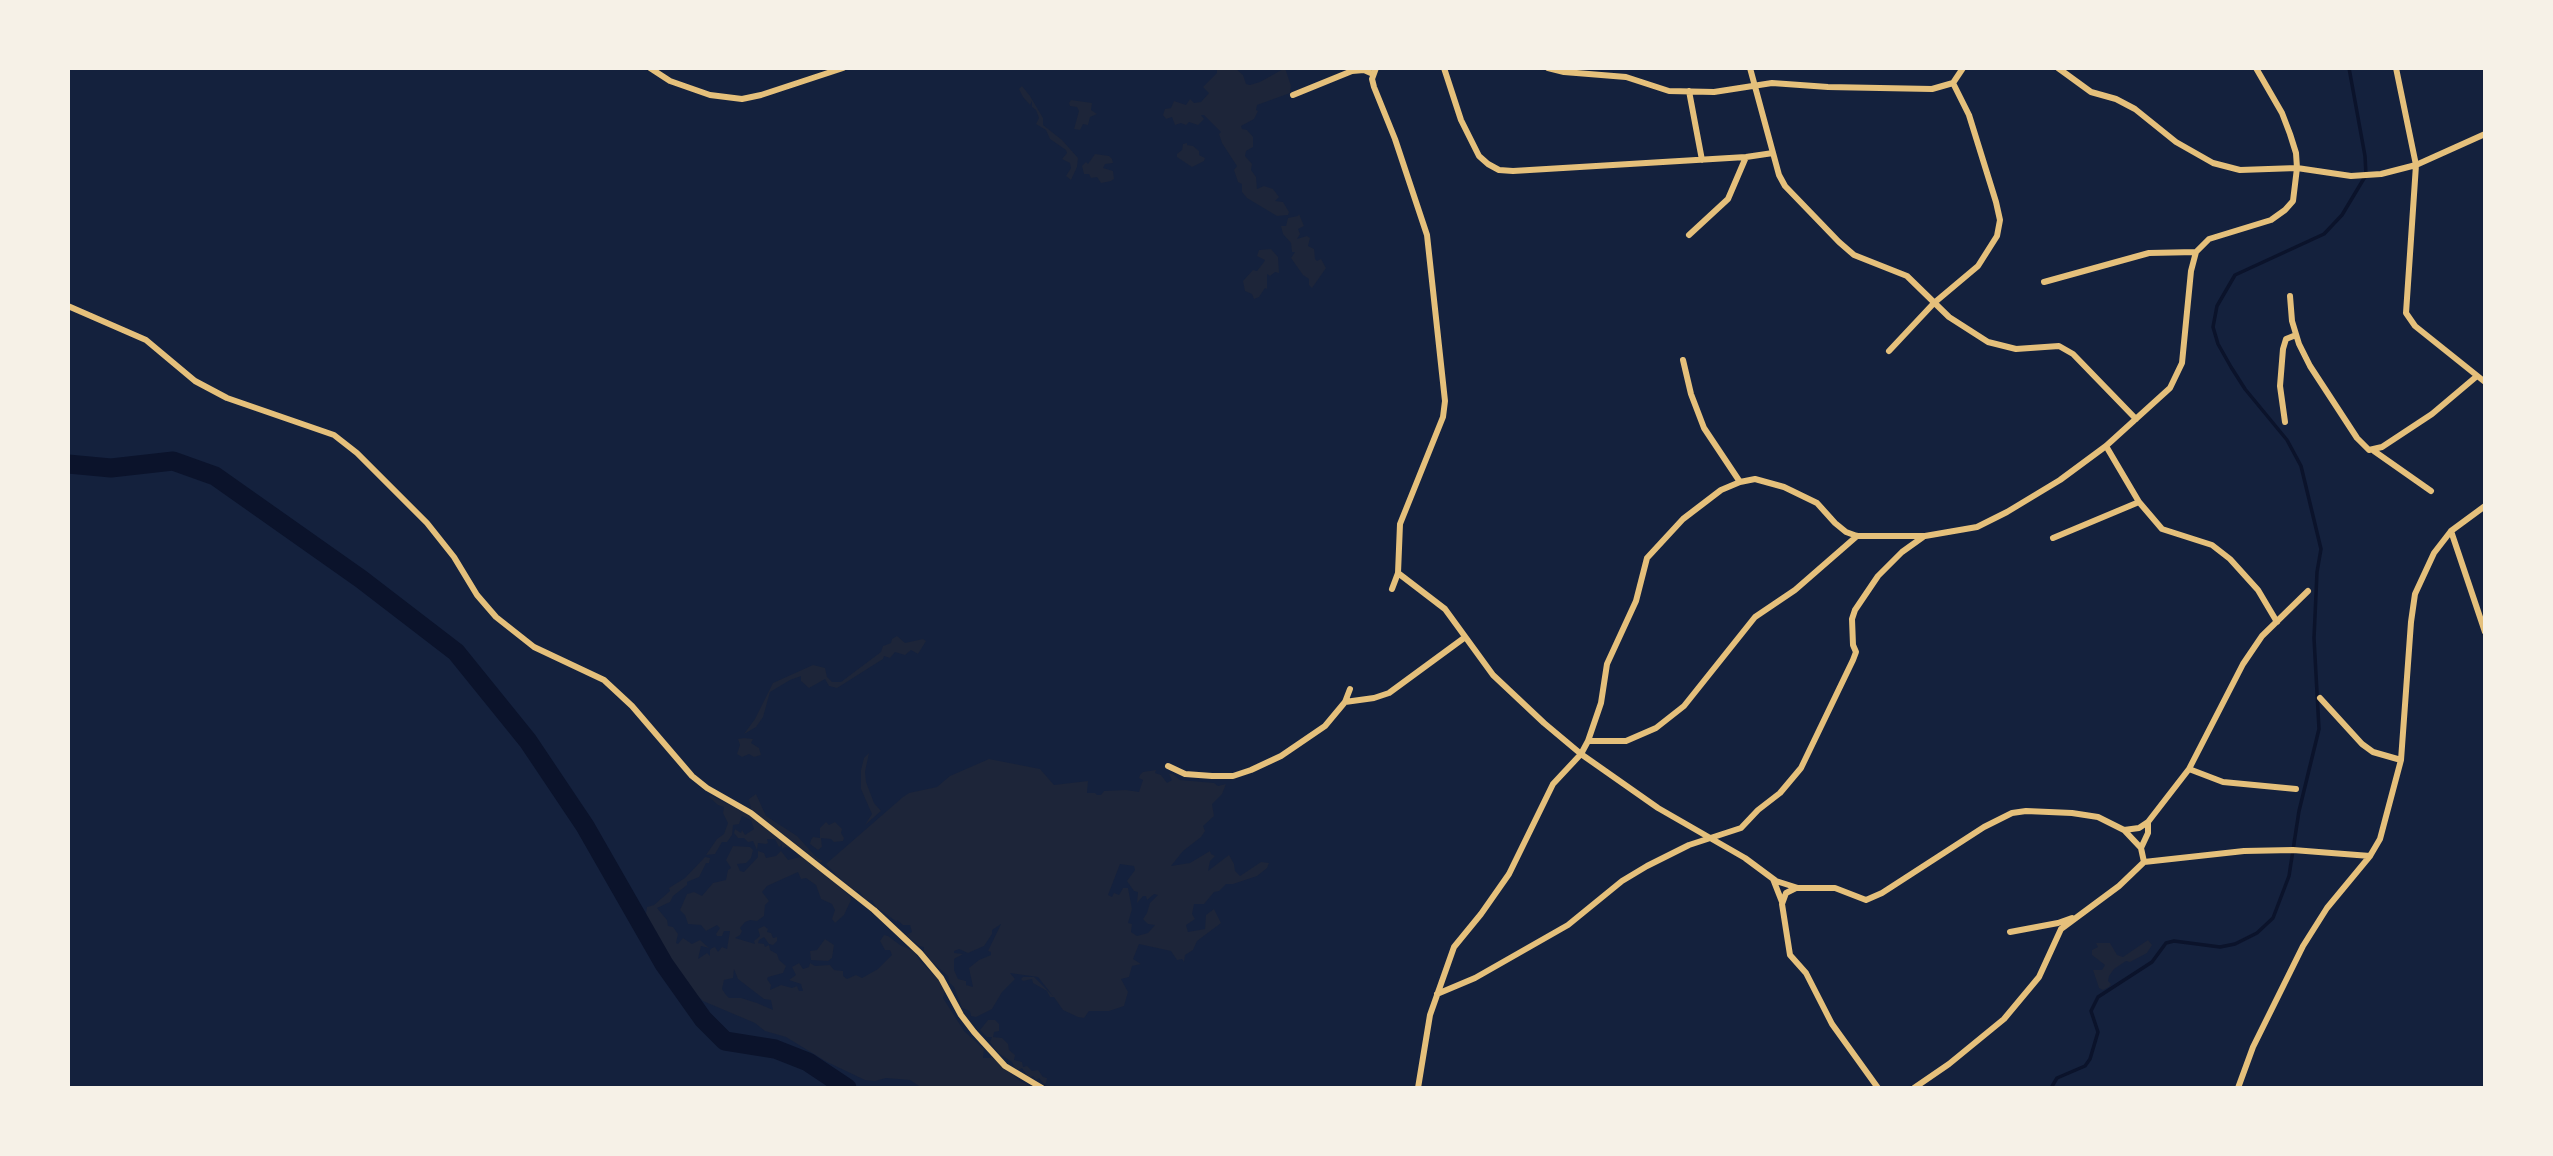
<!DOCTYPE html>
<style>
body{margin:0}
#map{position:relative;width:2553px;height:1156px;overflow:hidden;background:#14213d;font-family:"DM Sans",sans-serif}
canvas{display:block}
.frame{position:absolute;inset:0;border:70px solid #f6f1e7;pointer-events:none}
</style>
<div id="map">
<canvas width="2553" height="1156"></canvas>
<div class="frame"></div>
</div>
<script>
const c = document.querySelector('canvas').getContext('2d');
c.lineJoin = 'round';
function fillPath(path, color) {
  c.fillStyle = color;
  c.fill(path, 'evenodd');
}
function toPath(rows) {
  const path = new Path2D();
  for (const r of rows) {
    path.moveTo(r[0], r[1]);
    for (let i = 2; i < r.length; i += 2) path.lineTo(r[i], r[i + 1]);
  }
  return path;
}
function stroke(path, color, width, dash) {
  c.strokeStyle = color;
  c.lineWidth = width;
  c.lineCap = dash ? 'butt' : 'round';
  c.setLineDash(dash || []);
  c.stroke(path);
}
const green = toPath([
 [1214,68,1235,68,1243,75,1246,84,1250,85,1260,82,1285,68,1291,86,1290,93,1257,105,1256,110,1258,111,1254,119,1241,126,1242,129,1247,130,1253,137,1253,147,1246,151,1245,156,1252,164,1251,170,1256,177,1257,189,1264,186,1273,189,1279,197,1275,201,1283,202,1289,212,1288,215,1277,216,1247,198,1242,192,1242,184,1238,182,1234,170,1237,166,1222,143,1219,134,1221,132,1204,115,1201,115,1204,119,1198,125,1189,122,1186,125,1181,123,1175,125,1172,117,1166,119,1163,115,1165,109,1171,108,1174,101,1186,105,1190,99,1194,103,1201,102,1209,93,1203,87,1217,73,1217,69],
 [1022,86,1030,96,1043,118,1043,125,1062,140,1078,158,1077,167,1071,180,1066,176,1071,168,1070,163,1062,159,1067,153,1066,150,1050,139,1046,130,1036,124,1039,118,1036,110,1032,107,1032,101,1030,105,1023,97,1019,89],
 [1071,100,1092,103,1091,110,1097,114,1090,117,1088,125,1083,124,1080,130,1074,129,1079,111,1077,107,1070,106,1069,103],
 [1187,143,1187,145,1193,146,1199,151,1199,155,1205,158,1204,161,1192,167,1177,157,1177,154,1182,150,1183,144],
 [1095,154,1109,156,1112,159,1113,163,1105,164,1103,168,1113,171,1114,179,1111,181,1101,183,1097,177,1091,178,1089,174,1084,174,1082,166,1086,162,1088,164],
 [1299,214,1304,226,1298,229,1300,234,1297,239,1307,236,1310,238,1308,246,1314,249,1315,259,1317,261,1321,259,1326,268,1312,288,1309,285,1309,279,1303,275,1291,258,1295,252,1292,252,1291,243,1283,234,1281,226,1286,226,1288,218,1298,216],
 [1271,249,1278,257,1279,273,1275,272,1270,276,1267,274,1267,289,1265,288,1259,297,1254,299,1252,294,1245,291,1243,281,1253,270,1257,271,1264,262,1265,260,1257,256,1259,250],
 [897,636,905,643,923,639,926,641,918,654,911,650,905,655,895,652,890,658,884,656,883,659,837,688,829,686,825,679,809,688,801,681,801,676,790,680,770,692,763,717,756,727,744,734,755,719,773,683,813,665,825,668,827,677,832,682,841,682,881,652,883,646,891,643,892,639],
 [744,738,753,739,751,743,759,748,761,755,754,757,749,754,742,757,737,754,740,745,738,739],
 [869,753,865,772,866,782,874,803,881,811,865,825,872,814,861,789,861,770,864,758],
 [989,759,1040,769,1054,785,1088,781,1087,793,1095,793,1097,795,1101,795,1104,791,1126,790,1139,792,1143,780,1139,778,1140,775,1143,772,1156,770,1155,773,1161,775,1167,783,1172,780,1169,774,1173,774,1180,780,1214,783,1218,786,1226,784,1222,794,1212,804,1214,816,1203,826,1205,831,1201,837,1183,851,1171,866,1190,863,1210,851,1211,854,1215,856,1210,861,1208,871,1229,855,1234,864,1235,871,1240,876,1261,862,1269,863,1267,868,1257,876,1233,884,1226,884,1219,891,1214,892,1204,904,1194,904,1192,914,1195,919,1186,925,1188,932,1205,929,1206,915,1214,909,1221,923,1197,941,1193,950,1185,955,1184,962,1182,959,1177,960,1171,951,1139,944,1133,959,1141,964,1132,966,1129,977,1121,979,1128,992,1124,1006,1109,1011,1089,1011,1084,1018,1078,1017,1063,1010,1054,997,1050,997,1047,991,1033,983,1032,979,1023,981,1021,979,1023,977,1034,977,1053,996,1038,977,1010,973,1015,979,1002,992,992,1009,976,1017,971,1016,970,1011,962,1008,954,987,949,982,948,976,933,963,924,952,924,947,919,946,906,935,912,932,910,925,903,925,897,920,897,922,876,907,872,900,865,900,860,892,855,891,837,876,826,864,903,797,909,793,937,787,950,776],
 [1120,864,1134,866,1135,870,1127,881,1134,891,1138,892,1137,903,1143,896,1146,896,1147,900,1154,894,1158,895,1150,903,1147,913,1143,919,1148,924,1155,925,1148,933,1137,936,1131,932,1132,924,1128,923,1132,909,1128,888,1123,888,1119,895,1114,893,1112,897,1108,895],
 [1001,924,988,951,991,952,991,955,979,960,969,968,973,987,966,985,966,981,958,979,954,970,954,959,963,954,954,953,954,951,959,949,968,953,984,946,992,934,992,930],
 [756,794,766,816,797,836,817,858,823,861,820,863,751,809,749,799],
 [710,795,750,815,811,862,850,896,851,900,844,915,835,923,832,919,835,910,832,904,821,899,816,885,806,878,801,879,798,872,767,886,762,892,769,901,765,905,764,916,757,921,750,920,745,922,740,928,742,931,740,935,735,938,755,944,754,941,760,936,758,929,764,926,768,929,767,932,771,933,773,938,777,937,777,941,773,945,769,944,764,937,759,940,758,943,764,944,765,947,769,945,770,950,777,954,779,960,786,966,783,973,768,977,767,979,771,985,770,990,781,985,792,988,797,986,799,991,803,991,801,984,789,980,796,975,792,967,799,963,803,969,809,967,810,963,815,966,830,965,834,970,843,971,843,976,847,979,856,975,862,978,878,969,892,955,890,950,885,950,880,941,884,935,888,936,900,945,914,951,921,962,939,980,945,990,943,998,964,1031,984,1049,983,1058,991,1058,991,1056,1020,1081,1033,1088,922,1088,910,1080,886,1078,875,1081,865,1080,827,1062,786,1037,765,1031,755,1023,703,1001,689,987,652,938,645,920,647,907,654,905,670,891,669,888,685,878,705,857,710,858,709,863,706,863,699,877,687,882,687,885,673,896,670,902,657,908,667,920,668,926,673,927,678,934,676,943,678,944,683,938,692,944,700,940,709,948,701,946,698,959,707,953,710,956,710,950,712,948,715,947,718,952,722,947,727,949,730,931,724,931,722,936,717,936,716,934,720,928,717,925,706,931,701,925,688,924,685,915,680,910,687,894,694,892,702,896,713,883,726,880,728,870,731,868,726,860,733,846,750,847,753,850,751,858,746,863,737,864,740,871,744,872,758,857,758,851,764,853,766,858,776,856,781,851,788,860,800,857,793,849,785,847,782,849,782,844,779,847,775,839,767,839,768,843,766,844,758,843,757,850,753,841,748,842,744,838,738,838,734,833,735,829,741,833,742,830,745,835,754,829,751,820,742,816,739,824,733,825,732,835,727,842,722,842,715,854,706,855,717,839,724,834,728,823,723,813,724,807,718,805,709,797],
 [734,969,738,979,764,999,771,1000,773,1010,757,1003,741,998,729,998,726,995,722,989,724,980,733,978],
 [826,822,829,825,835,822,842,829,841,833,844,838,843,841,834,842,831,839,821,838,822,847,818,850,810,844,811,840,813,837,820,838,820,828],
 [825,939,834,945,832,958,828,961,811,960,810,951,817,950],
 [2148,940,2152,945,2147,953,2130,962,2126,961,2114,969,2109,976,2108,981,2111,984,2109,987,2103,990,2099,988,2093,970,2102,970,2105,965,2092,955,2092,950,2098,947,2096,943,2110,943,2117,955,2123,957],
 [988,1020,995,1020,999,1024,999,1031,994,1032,993,1037,1002,1038,1008,1044,1009,1050,1015,1055,1014,1060,1022,1062,1023,1067,1027,1066,1032,1071,1038,1070,1043,1077,1047,1078,1046,1083,1044,1084,1039,1078,1036,1080,1033,1076,1029,1078,1022,1068,1019,1070,1015,1068,1012,1062,998,1053,990,1042,992,1037,987,1037,980,1030]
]);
const stream = toPath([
 [2051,1088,2057,1078,2085,1066,2090,1059,2098,1032,2091,1011,2098,997,2152,962,2166,943,2174,941,2220,947,2235,944,2257,933,2273,918,2289,876,2299,811,2319,729,2314,638,2317,572,2321,549,2301,466,2287,440,2245,389,2231,367,2218,344,2213,327,2217,306,2235,275,2324,234,2342,215,2366,175,2365,156,2349,68]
]);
const river = toPath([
 [68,464,111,468,173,461,215,476,361,579,456,652,528,741,585,826,664,964,703,1019,725,1041,775,1049,808,1062,847,1088]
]);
const minor = toPath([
 [650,68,670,81,710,95,742,99,761,95,843,68],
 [1376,68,1372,79,1374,87,1395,139,1427,235,1445,401,1443,417,1400,524,1398,573,1392,589],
 [1444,68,1461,120,1479,156,1488,164,1499,170,1513,171,1746,157,1773,153],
 [1548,68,1564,72,1626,77,1669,91,1714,92,1772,83,1828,87,1932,89,1953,83],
 [1750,68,1779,175,1785,186,1839,242,1854,255,1907,276,1949,317,1988,342,2016,349,2059,346,2073,354,2136,419],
 [2058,68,2091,92,2116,99,2135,109,2176,142,2213,163,2240,170,2297,168,2296,153,2290,134,2282,113,2256,68],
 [2396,68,2416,165,2406,313,2415,326,2485,382],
 [1689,91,1702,160],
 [1293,95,1352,71,1364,70,1373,74],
 [1689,235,1728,199,1746,157],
 [2044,282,2149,253,2196,252],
 [2290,296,2292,321,2299,344,2310,366,2357,438,2369,450,2382,447,2432,414,2477,376],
 [68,306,146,340,195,381,227,398,334,435,357,453,427,523,454,557,477,595,496,617,534,647,604,680,632,706,692,776,707,788,751,813,874,910,920,953,941,978,961,1015,974,1032,1005,1066,1042,1088],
 [1889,351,1934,303,1978,266,1997,236,2000,220,1996,202,1969,115,1953,83,1963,68],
 [1683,360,1691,394,1704,428,1740,482],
 [2285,422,2280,386,2283,349,2286,339,2296,335],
 [2106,446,2139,502,2162,529,2212,545,2230,559,2258,590,2277,622],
 [2374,451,2431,491],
 [2451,531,2485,632],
 [2053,538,2139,502],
 [1398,573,1445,609,1493,675,1544,723,1581,754,1658,808,1745,858,1776,881,1798,888,1835,888,1866,900,1882,893,1984,827,2012,813,2026,811,2072,813,2098,817,2124,830,2141,848],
 [2320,698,2362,744,2373,752,2401,760],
 [1345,702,1374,698,1389,693,1464,638],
 [1588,741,1626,741,1656,728,1684,706,1755,617,1795,590,1857,536],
 [1168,766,1185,774,1212,776,1233,776,1251,770,1281,756,1325,726,1345,702,1350,689],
 [2189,769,2223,782,2296,789],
 [2124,830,2139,828,2148,822],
 [2144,862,2141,848,2148,833,2148,822,2189,769,2243,664,2262,636,2308,591],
 [1773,879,1782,902],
 [1796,888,1786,893,1782,904,1790,955,1806,973,1832,1024,1878,1088],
 [2010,932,2058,923,2072,918],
 [1437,994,1475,978,1568,925,1622,881,1647,866,1689,845,1741,828,1758,810,1780,793,1801,768,1853,660,1856,652,1853,645,1852,619,1855,610,1878,576,1902,552,1923,537],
 [1418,1088,1430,1015,1454,947,1481,914,1509,874,1553,784,1581,754,1588,741,1601,703,1607,664,1636,601,1647,558,1683,519,1721,490,1740,482,1755,479,1784,487,1817,503,1835,523,1846,532,1857,536,1925,536,1977,527,2007,512,2060,480,2106,446,2170,388,2182,363,2191,271,2196,252,2209,239,2271,220,2285,210,2293,201,2297,168,2351,176,2381,174,2416,165,2485,134],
 [1914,1088,1949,1064,2004,1019,2039,977,2061,929,2119,886,2144,862,2244,851,2293,850,2370,856],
 [2238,1088,2253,1047,2303,946,2327,908,2370,856,2380,839,2401,760,2411,622,2415,594,2434,553,2451,531,2485,506]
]);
fillPath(green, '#1d2539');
stroke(stream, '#0b132b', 3.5);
stroke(river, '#0b132b', 19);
stroke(minor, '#e5c07b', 6);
</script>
